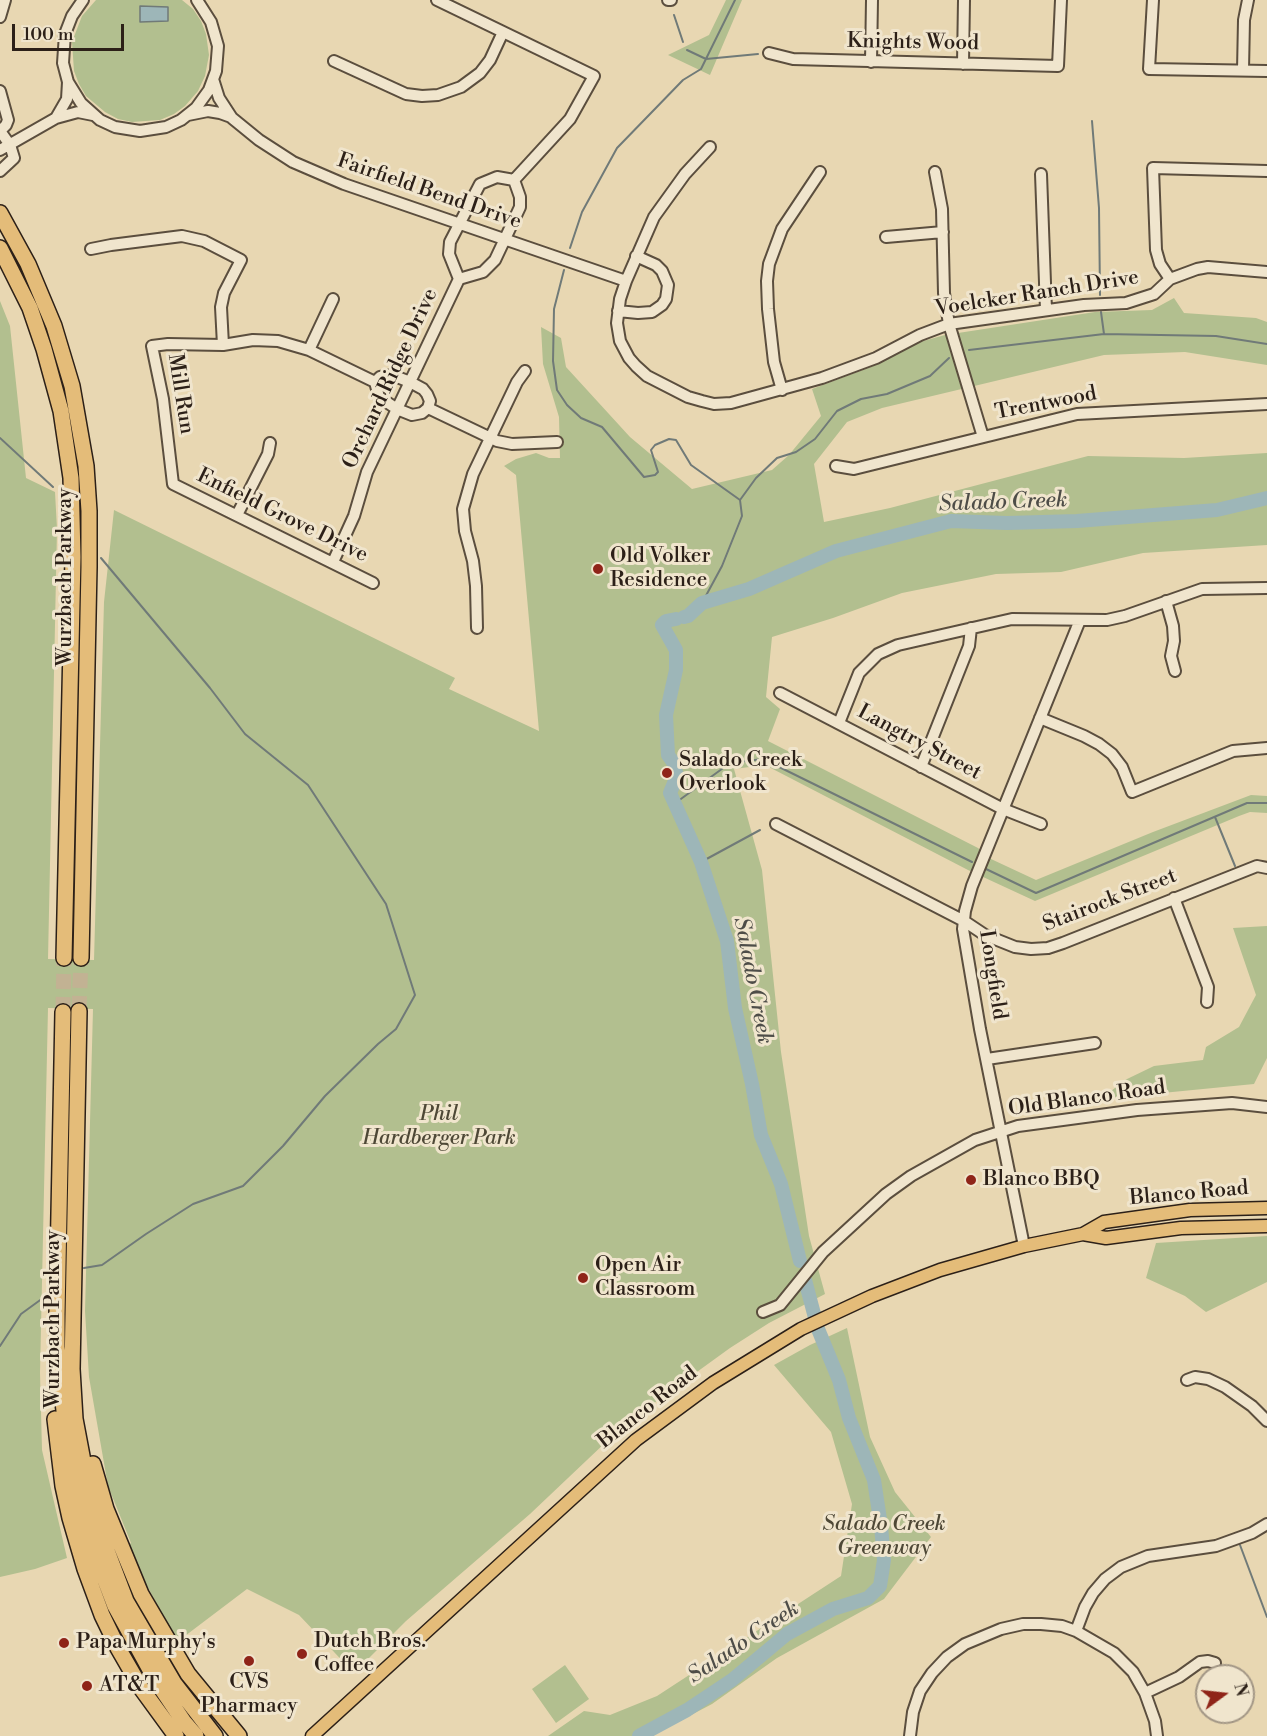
<!DOCTYPE html>
<style>
body{margin:0}
#map{position:relative;width:1267px;height:1736px;overflow:hidden;background:#e8d7b2;font-family:"Libre Bodoni",serif}
canvas{display:block}
.north{position:absolute;left:1195px;top:1664px;width:60px;height:60px;box-sizing:border-box;background:#f0e5cd;border:2px solid #a29685;border-radius:50%;rotate:75deg;font-size:16px;font-weight:700;line-height:24px;text-align:center;color:#2c2018}
.north::after{content:'';display:block;margin:auto;width:21px;height:27px;background:#8f2418;clip-path:polygon(50% 0,100% 100%,50% 72%,0 100%)}
.scale{position:absolute;left:12px;top:24px;width:112px;height:27px;box-sizing:border-box;border:3px solid #2c2018;border-top:0;padding-left:8px;font-size:18px;line-height:21px;white-space:nowrap;color:#2c2018;-webkit-text-stroke:4px #f0e5cd;paint-order:stroke}
</style>
<div id="map">
<canvas width="1267" height="1736"></canvas>
<div class="north">N</div>
<div class="scale">100 m</div>
</div>
<script>
const c = document.querySelector('canvas').getContext('2d');
c.lineJoin = 'round';
function fillPath(path, color) {
  c.fillStyle = color;
  c.fill(path, 'evenodd');
}
function toPath(rows) {
  const path = new Path2D();
  for (const r of rows) {
    path.moveTo(r[0], r[1]);
    for (let i = 2; i < r.length; i += 2) path.lineTo(r[i], r[i + 1]);
  }
  return path;
}
function stroke(path, color, width, dash) {
  c.strokeStyle = color;
  c.lineWidth = width;
  c.lineCap = dash ? 'butt' : 'round';
  c.setLineDash(dash || []);
  c.stroke(path);
}
function label(font, color, halo, rows, align = 'center') {
  c.font = font + ' "Libre Bodoni",serif';
  c.lineWidth = 6;
  c.setLineDash([]);
  c.textBaseline = 'middle';
  c.strokeStyle = halo;
  c.fillStyle = color;
  for (const [text, x, y, turn = 0] of rows) {
    c.save();
    c.translate(x, y);
    c.rotate((+turn || 0) * Math.PI / 180);
    c.textAlign = isNaN(turn) ? turn : align;
    if (halo) c.strokeText(text, 0, 0);
    c.fillText(text, 0, 0);
    c.restore();
  }
}
const green = toPath([
 [96,0,182,0,193,9,201,21,206,34,209,55,205,76,198,91,185,106,174,114,160,120,132,122,118,119,105,112,86,96,79,84,74,71,72,42,82,16],
 [726,0,742,0,710,75,668,55,709,35],
 [1174,298,1184,313,1256,318,1267,322,1267,365,1185,352,1104,355,882,408,847,422,814,464,824,522,890,508,1088,456,1184,458,1267,453,1267,545,1143,553,1061,572,996,574,902,593,833,618,772,637,766,697,780,709,768,741,978,848,991,859,1036,880,1153,832,1251,795,1267,796,1267,813,1250,812,1239,816,1035,901,968,870,765,765,734,769,762,870,781,1052,809,1236,825,1294,769,1323,730,1348,625,1424,530,1514,406,1621,367,1660,352,1671,299,1615,247,1589,177,1642,137,1567,128,1545,131,1543,108,1486,89,1377,85,1311,93,1009,48,1008,40,1373,42,1450,67,1558,35,1569,0,1577,0,301,10,326,26,478,55,492,57,529,48,959,94,960,104,602,114,510,455,678,449,689,539,731,516,475,504,466,516,459,536,453,549,458,560,458,559,417,543,364,541,327,561,338,566,367,630,437,692,489,772,470,789,455,821,416,812,389,871,367,916,343,945,335,1095,312,1152,310],
 [1267,926,1267,1058,1254,1084,1101,1099,1125,1080,1154,1066,1203,1060,1206,1047,1239,1027,1256,995,1233,928],
 [1267,1236,1267,1282,1206,1312,1185,1296,1146,1278,1156,1243],
 [847,1328,870,1437,895,1492,931,1537,884,1599,777,1658,712,1704,651,1736,548,1736,584,1711,610,1715,657,1696,841,1576,852,1504,831,1432,774,1365,810,1345],
 [565,1665,589,1699,556,1723,532,1689]
]);
const water = toPath([
 [140,6,168,7,168,21,140,22,140,6]
]);
const stream = toPath([
 [674,15,683,42],
 [687,50,706,59,758,54],
 [1092,121,1099,208,1100,295],
 [570,248,582,212,617,148,683,80,701,69,735,0],
 [564,270,554,309,553,361,557,390,567,405,581,418,602,427,644,477,655,475,658,472,651,450,655,445,669,439,676,440,691,465,740,500],
 [1101,312,1104,334],
 [969,350,1104,334,1216,336,1267,344],
 [0,438,53,487],
 [702,603,722,566,742,516,740,500,756,478,777,458,796,452,815,439,837,411,861,399,887,394,930,376,949,358],
 [674,804,730,763,763,759,972,862],
 [1215,817,1235,866],
 [701,862,760,830],
 [986,869,1036,893,1247,803,1267,803],
 [84,1268,102,1265,146,1234,193,1204,243,1186,283,1146,325,1096,378,1044,396,1029,415,995,386,904,308,785,245,734,210,688,101,558],
 [0,1346,21,1314,43,1298],
 [1240,1545,1267,1617]
]);
const river = toPath([
 [684,617,688,616,702,603,749,589,836,551,951,521,1007,523,1077,521,1217,510,1267,498],
 [676,619,666,621,662,625,676,650,676,670,666,715,668,755,673,762,677,776,670,793,701,862,727,941,735,1008,752,1084,761,1135,781,1184,800,1261],
 [639,1736,687,1710,732,1680,787,1634,833,1609,868,1598,880,1586,884,1560,881,1526,874,1480,849,1418,839,1380,818,1329,805,1280]
]);
const highwayTunnel = toPath([
 [79,1011,81,958],
 [63,1012,64,958]
]);
const minor = toPath([
 [83,0,72,16,65,34,63,63,68,82,81,103,100,120,115,127,140,131,166,127,181,120,196,108,209,90,216,71,218,46,211,22,197,0],
 [437,0,594,76,570,119,514,180],
 [668,0,671,0],
 [1153,0,1149,69,1267,71],
 [0,17,5,0],
 [769,53,793,59,1058,66,1061,0],
 [334,61,406,94,422,96,438,95,461,87,480,73,490,60,503,32],
 [871,62,872,0],
 [963,64,964,0],
 [1243,70,1244,20,1248,0],
 [213,79,219,98,232,118,259,140,293,162,344,184,626,281],
 [0,91,8,120,6,125,0,131],
 [188,115,208,111,220,113,231,117],
 [56,118,67,99,68,82],
 [0,131,10,145,14,158,0,171],
 [710,147,685,174,654,217,626,281,620,299,617,323,620,341,629,358,636,366,647,376,688,397,702,401,714,404,731,403,822,378,876,358,920,335,949,324,1084,305,1126,303,1154,294,1170,279,1197,269,1208,267,1267,272],
 [0,150,56,118,78,112,93,115],
 [935,172,942,209,944,293,949,324,983,437],
 [1041,174,1046,310],
 [886,237,943,232],
 [91,249,111,245,182,236,204,241,241,260,224,293,221,307,223,345],
 [1170,279,1160,264,1156,250,1153,168,1267,171],
 [618,311,638,313,652,312,662,305,666,299,668,285,662,271,656,265,636,256],
 [309,350,333,299],
 [375,382,380,377,392,375,410,382,423,389,427,394,430,401,428,408],
 [375,382,379,397,397,409,412,415,422,413,428,408],
 [782,390,774,362,768,309,767,281,769,264,782,229,820,172],
 [428,408,497,441,512,444,557,442],
 [836,466,854,469,1077,414,1267,404],
 [237,515,268,454,270,443],
 [333,562,354,516,367,472,459,279,449,254,450,242,480,184,497,177,514,180,520,197,520,207,495,260,483,272,459,279],
 [373,583,173,484,163,399,152,346,168,344,223,345,253,340,278,341,309,350,375,382],
 [1166,601,1173,626,1174,641,1171,656,1175,671],
 [477,628,476,586,473,561,465,531,463,509,473,474,517,382,525,371],
 [780,693,1003,809,1041,824],
 [1040,718,1084,736,1099,744,1112,754,1122,767,1132,792,1233,751,1267,748],
 [839,723,859,673,878,654,898,645,1012,619,1107,620,1125,616,1202,589,1267,588],
 [921,767,969,646,971,628],
 [776,824,964,921,985,935,1015,947,1031,949,1048,948,1063,943,1257,866,1267,868],
 [1174,898,1208,987,1207,1002],
 [987,1059,1095,1043],
 [1024,1246,980,1029,963,929,965,911,972,886,1080,620],
 [763,1312,780,1305,823,1252,886,1194,911,1176,975,1140,1018,1126,1137,1110,1232,1103,1267,1107],
 [1187,1380,1195,1377,1208,1379,1225,1387,1252,1406,1267,1421],
 [1076,1631,1085,1607,1093,1593,1105,1579,1121,1567,1148,1556,1216,1546,1252,1533,1267,1524],
 [1145,1693,1179,1677,1200,1662,1208,1661,1215,1663],
 [910,1736,913,1712,920,1691,932,1673,947,1657,965,1644,1001,1629,1023,1624,1041,1624,1062,1626,1076,1631,1114,1653,1133,1672,1145,1693,1155,1721,1157,1736]
]);
const major = toPath([
 [1083,1234,1106,1238,1181,1228,1267,1226],
 [312,1736,636,1440,713,1383,801,1329,872,1296,940,1270,1024,1246,1083,1234,1104,1222,1190,1210,1267,1208]
]);
const highway = toPath([
 [0,213,28,264,54,326,72,386,86,466,89,511,89,567,81,958],
 [0,248,30,308,44,349,61,411,71,478,73,557,64,958],
 [79,1011,72,1369,75,1419,85,1472,101,1535,126,1601,174,1683,215,1736],
 [63,1012,57,1314,57,1347,67,1438,86,1530,115,1606,155,1679,184,1722,196,1736],
 [55,1419,63,1486,70,1518,85,1569,102,1615,118,1648,141,1688,176,1736],
 [93,1464,106,1509,141,1594,188,1674,239,1736]
]);
const markers = [
 [598,569,6,"#8f2418"],
 [667,773,6,"#8f2418"],
 [971,1180,6,"#8f2418"],
 [583,1278,6,"#8f2418"],
 [64,1643,6,"#8f2418"],
 [302,1654,6,"#8f2418"],
 [249,1661,6,"#8f2418"],
 [87,1686,6,"#8f2418"]
];
const streetNames = [
 ["Knights Wood",913,43,1],
 ["Fairfield Bend Drive",429,192,19],
 ["Voelcker Ranch Drive",1037,294,-9],
 ["Orchard Ridge Drive",391,379,-65],
 ["Mill Run",180,394,81],
 ["Trentwood",1046,404,-11],
 ["Enfield Grove Drive",282,516,26],
 ["Wurzbach Parkway",66,577,-90],
 ["Langtry Street",919,743,28],
 ["Stairock Street",1110,901,-21],
 ["Longfield",992,975,81],
 ["Old Blanco Road",1087,1099,-8],
 ["Blanco Road",1189,1194,-5],
 ["Wurzbach Parkway",54,1319,-90],
 ["Blanco Road",648,1408,-38]
];
const poiNames = [
 ["Old Volker",610,557],
 ["Residence",610,581],
 ["Salado Creek",679,761],
 ["Overlook",679,785],
 ["Blanco BBQ",983,1180],
 ["Open Air",595,1266],
 ["Classroom",595,1290],
 ["Dutch Bros.",314,1642],
 ["Coffee",314,1666],
 ["Papa Murphy's",76,1643],
 ["CVS",249,1683,"center"],
 ["Pharmacy",249,1707,"center"],
 ["AT&T",99,1686]
];
const parkNames = [
 ["Phil",439,1115],
 ["Hardberger Park",439,1139],
 ["Salado Creek",884,1525],
 ["Greenway",884,1549]
];
const waterNames = [
 ["Salado Creek",1003,503,-2],
 ["Salado Creek",752,981,79],
 ["Salado Creek",744,1643,-34]
];
fillPath(green, '#b2bf8f');
fillPath(water, '#9db6b8');
stroke(water, '#707a78', 1.5);
stroke(stream, '#707a78', 2);
stroke(river, '#9db6b8', 14);
stroke(highwayTunnel, '#c2b293', 15, [15, 8]);
stroke(minor, '#5b4e3e', 14);
stroke(major, '#2c2018', 15);
stroke(highway, '#2c2018', 18);
stroke(minor, '#f0e5cd', 10);
stroke(major, '#e4bc79', 12);
stroke(highway, '#e4bc79', 15);
for (const [x, y, r, color] of markers) {
  const dot = new Path2D();
  dot.arc(x, y, r, 0, 2 * Math.PI);
  c.fillStyle = color;
  c.fill(dot);
  stroke(dot, '#f0e5cd', 2);
}
label('21px', '#2c2018', '#f0e5cd', streetNames);
label('21px', '#2c2018', '#f0e5cd', poiNames, 'left');
label('italic 21px', '#4e4836', '#f0e5cd', parkNames);
label('italic 22px', '#4e4d48', '#f0e5cd', waterNames);
</script>
